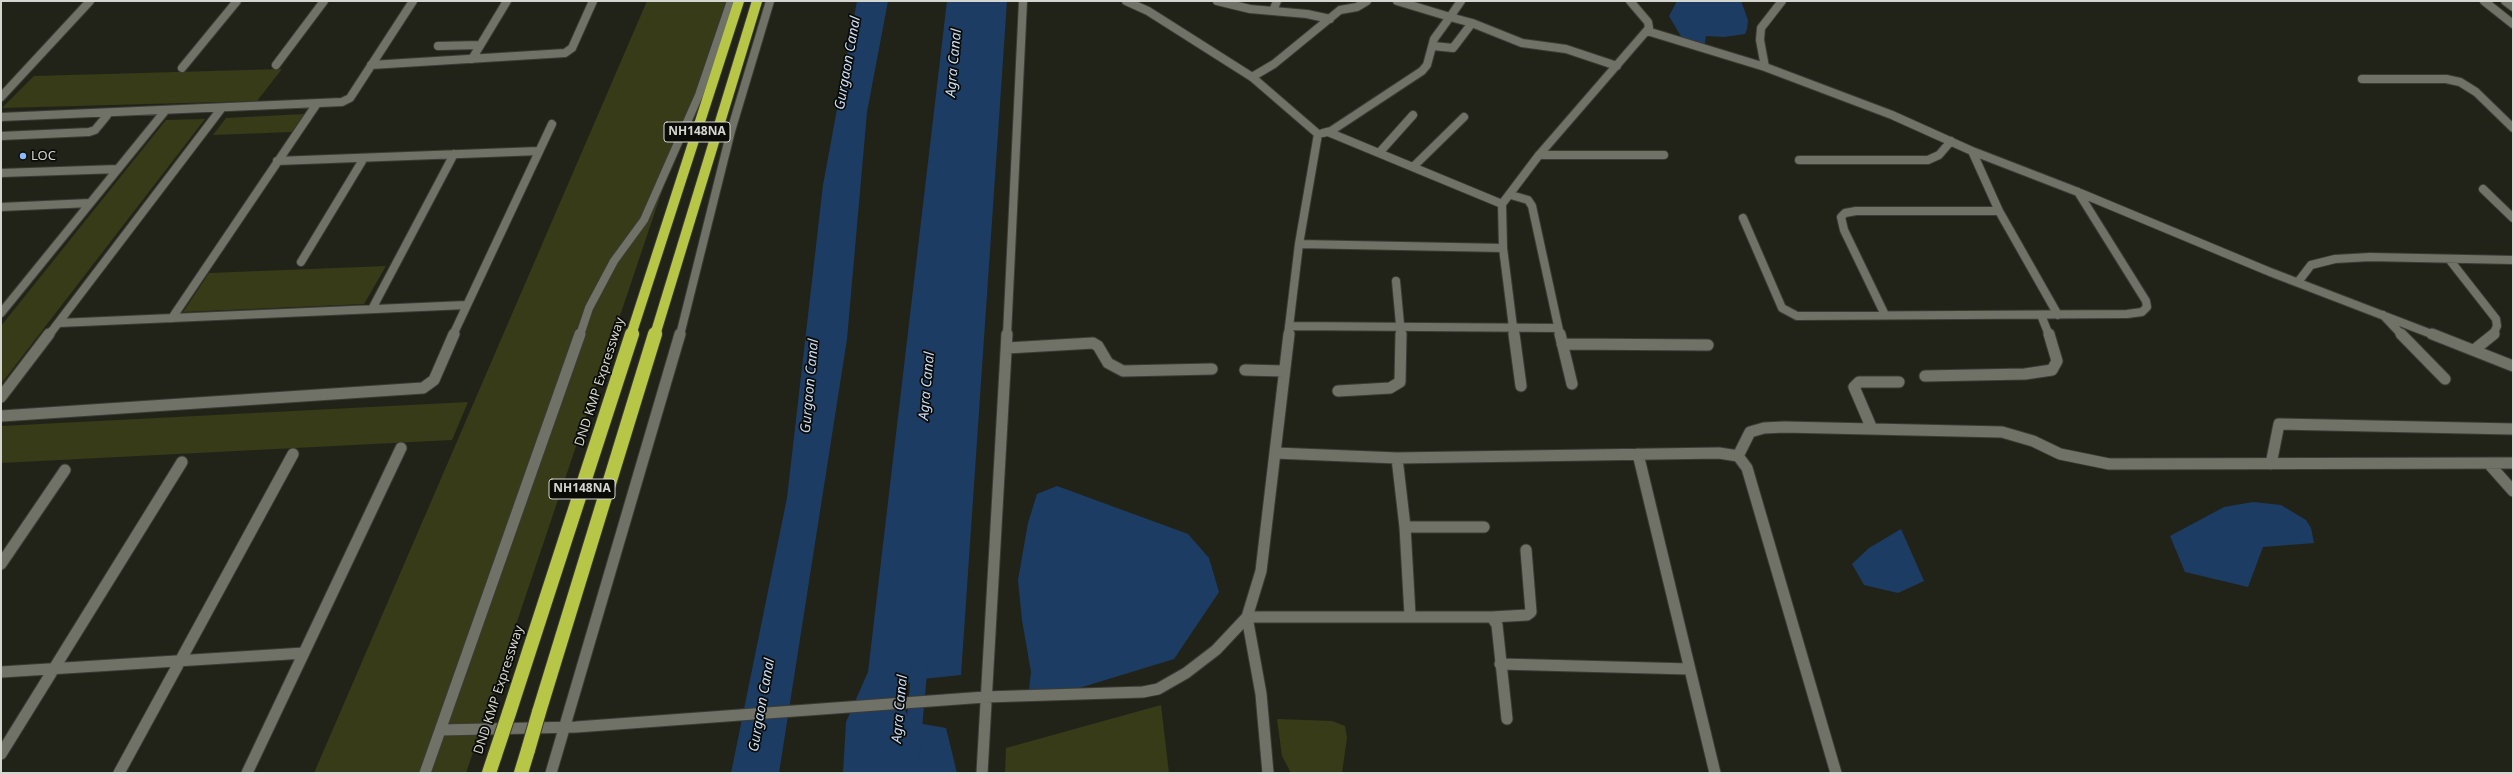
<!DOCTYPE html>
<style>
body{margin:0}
#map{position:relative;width:2514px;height:774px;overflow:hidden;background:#212319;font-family:"Noto Sans",sans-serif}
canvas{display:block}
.frame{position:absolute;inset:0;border:2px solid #d5d6cf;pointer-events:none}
</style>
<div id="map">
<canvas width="2514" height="774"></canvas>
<div class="frame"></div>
</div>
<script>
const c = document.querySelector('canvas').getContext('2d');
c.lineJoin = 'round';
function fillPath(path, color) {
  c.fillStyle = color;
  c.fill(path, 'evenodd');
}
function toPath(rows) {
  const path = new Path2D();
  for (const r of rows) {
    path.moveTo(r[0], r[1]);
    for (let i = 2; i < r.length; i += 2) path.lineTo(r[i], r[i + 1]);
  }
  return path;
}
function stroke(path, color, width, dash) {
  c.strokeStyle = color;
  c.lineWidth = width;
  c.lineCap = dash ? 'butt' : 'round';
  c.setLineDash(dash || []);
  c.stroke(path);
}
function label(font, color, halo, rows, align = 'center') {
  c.font = font + ' "Noto Sans",sans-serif';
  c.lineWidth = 3.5;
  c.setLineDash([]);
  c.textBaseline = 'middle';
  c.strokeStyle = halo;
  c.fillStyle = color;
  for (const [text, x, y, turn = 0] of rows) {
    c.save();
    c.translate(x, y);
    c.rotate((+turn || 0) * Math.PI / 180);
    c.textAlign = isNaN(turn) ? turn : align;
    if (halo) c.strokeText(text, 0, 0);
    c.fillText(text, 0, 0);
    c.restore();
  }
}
const green = toPath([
 [647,1,726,1,466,773,314,773],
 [282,69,257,101,2,108,34,76],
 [304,114,292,132,213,135,226,118],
 [205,119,1,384,1,326,166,120],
 [386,266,364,304,183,312,209,273],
 [468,402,452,440,1,463,1,426],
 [1161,705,1169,773,1005,773,1006,748],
 [1277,719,1332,721,1345,726,1347,738,1342,773,1291,773,1282,756]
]);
const water = toPath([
 [857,1,888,1,867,112,847,339,779,773,731,773,787,498,823,185],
 [947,1,1007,1,961,675,913,680,896,692,911,722,946,728,957,773,843,773,846,722,868,672],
 [1677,1,1741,1,1748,20,1747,29,1745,34,1724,37,1706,36,1704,48,1682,38,1669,16],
 [1057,486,1188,534,1209,558,1219,592,1174,659,1066,692,1028,698,1031,672,1022,620,1018,580,1028,523,1037,494],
 [2253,502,2281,505,2306,520,2311,528,2314,543,2263,547,2248,587,2185,572,2170,536,2224,507],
 [1901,529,1924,581,1898,593,1864,585,1852,564,1869,548]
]);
const canal = toPath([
 [920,655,925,657,928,662,918,773,902,773,912,662,915,657,920,655]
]);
const minorFar1 = toPath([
 [1126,1,1148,11,1252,77,1318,134,1299,244,1288,335],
 [1217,1,1250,9,1307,14,1330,19],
 [2484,1,2513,24],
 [2505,1,2513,7],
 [1273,11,1277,1],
 [1472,23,1522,43,1566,49,1617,66],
 [1647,31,1765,67,1892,115,1972,151,2078,192,2270,272,2434,335],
 [438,46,480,45],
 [1433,46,1453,48,1472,23,1450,17,1461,1],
 [472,59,507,1],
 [276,65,324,1],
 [371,65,565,53,572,48,593,1],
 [1765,67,1760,40,1761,28,1782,1],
 [182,68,237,1],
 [1252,77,1274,64,1340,10,1357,7,1367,1],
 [2362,79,2446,79,2460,82,2476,92,2513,128],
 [1,97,90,1],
 [1,117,342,102,350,98,413,1],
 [1328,132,1502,204,1503,248,1514,335],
 [1323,133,1331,131,1422,71,1427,65,1434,39,1450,17,1397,1],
 [1,136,89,132,95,130,109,113],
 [1972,151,1999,211,2058,315],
 [1379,153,1413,115],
 [1539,155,1664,155],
 [1799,160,1928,160,1939,155,1951,141],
 [277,161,539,151],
 [1413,167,1464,117],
 [1,173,118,169],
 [2483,189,2513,218],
 [1511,195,1528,200,1532,206,1560,335],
 [1502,204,1539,155,1649,28,1648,22,1630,1],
 [1,207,90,203],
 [1743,218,1782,308,1797,316,2127,314,2142,312,2147,307,2146,301,2078,192],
 [1299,244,1503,248],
 [2449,259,2496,319,2497,326,2493,335],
 [301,262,364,158],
 [1396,281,1401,335],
 [2298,282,2311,265,2335,259,2370,257,2513,260],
 [372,309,454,154],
 [1,313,165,111],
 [1885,315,1844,230,1841,217,1845,213,1856,211,1999,211],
 [2041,315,2049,335],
 [2383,315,2402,335],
 [172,318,316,105],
 [59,323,466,305],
 [1289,326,1558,328],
 [49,335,221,109],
 [453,335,552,124],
 [580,335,589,308,614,261,644,220,699,95,731,1],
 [680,335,731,131,770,1],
 [1007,335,1023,1]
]);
const minor = toPath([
 [1514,334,1521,386],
 [1560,334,1572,384],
 [2401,334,2445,379],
 [2432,334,2513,366],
 [1562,344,1708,345],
 [1007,348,1093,343,1098,346,1108,363,1123,371,1212,369],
 [2474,350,2494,334],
 [1245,370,1284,371],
 [1925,376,2025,374,2052,370,2057,361,2049,334],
 [1338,391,1390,388,1400,382,1401,334],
 [1,397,49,334],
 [1,416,423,388,434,380,454,334],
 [1872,429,1854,387,1859,382,1899,382],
 [1275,453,1397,458,1719,453,1738,456,1747,468,1836,773],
 [1638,454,1715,773],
 [1738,456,1750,432,1764,428,1784,427,2002,432,2033,441,2060,454,2109,464,2513,463],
 [1397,458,1405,527,1410,615],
 [2271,464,2279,424,2513,429],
 [2489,464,2513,491],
 [1405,527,1484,527],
 [1,564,65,470],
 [1492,617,1527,615,1531,612,1526,550],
 [1500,664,1690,669],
 [1,672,304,653],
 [441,730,576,727,985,697,1143,692,1158,689,1186,673,1216,650,1247,617,1261,571,1289,334],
 [1,754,182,462],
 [119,773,293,454],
 [247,773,401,448],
 [425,773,580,334],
 [551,773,680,334],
 [982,773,1007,334],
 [1268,773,1261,694,1247,617,1492,617,1497,625,1507,719]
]);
const highwayFar1 = toPath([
 [631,335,739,1],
 [655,335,757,1]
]);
const highway = toPath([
 [539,712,655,334],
 [509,713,632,334],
 [489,773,495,755],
 [521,773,528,750]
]);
const highwayBridge = toPath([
 [528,750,539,712],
 [495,755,509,713]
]);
const markers = [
 [23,156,4,"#88bafc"]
];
const shields = [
 [697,132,66],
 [582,489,66]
];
const shieldNames = [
 ["NH148NA",697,132],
 ["NH148NA",582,489]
];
const poiNames = [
 ["LOC",31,156]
];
const streetNames = [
 ["DND KMP Expressway",600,382,-72],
 ["DND KMP Expressway",499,690,-72]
];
const waterNames = [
 ["Gurgaon Canal",848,63,-80],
 ["Agra Canal",954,63,-85],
 ["Gurgaon Canal",810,386,-85],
 ["Agra Canal",927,386,-85],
 ["Gurgaon Canal",762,705,-80],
 ["Agra Canal",900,709,-85]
];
fillPath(green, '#373b18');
fillPath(water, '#1d3c63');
fillPath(canal, '#1d3c63');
stroke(minorFar1, '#3b3c35', 10);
stroke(minor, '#3b3c35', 13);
stroke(highwayFar1, '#3b3c35', 12);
stroke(highway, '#3b3c35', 16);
stroke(minorFar1, '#707267', 8);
stroke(minor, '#707267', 11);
stroke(highwayFar1, '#b8c647', 10);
stroke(highway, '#b8c647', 14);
stroke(highwayBridge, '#3b3c35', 16, []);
stroke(highwayBridge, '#b8c647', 14);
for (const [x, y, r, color] of markers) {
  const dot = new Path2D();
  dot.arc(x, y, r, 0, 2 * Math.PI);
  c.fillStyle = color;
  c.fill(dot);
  stroke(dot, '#0b0b08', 1.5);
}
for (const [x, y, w] of shields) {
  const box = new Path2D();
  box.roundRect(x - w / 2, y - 10, w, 20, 3);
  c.fillStyle = '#0b0b08';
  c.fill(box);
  stroke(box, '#d5d6cf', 1);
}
label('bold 12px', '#d5d6cf', null, shieldNames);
label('13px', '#d5d6cf', '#0b0b08', poiNames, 'left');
label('13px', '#d5d6cf', '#0b0b08', streetNames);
label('italic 14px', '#cadef9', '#0b0b08', waterNames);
</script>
